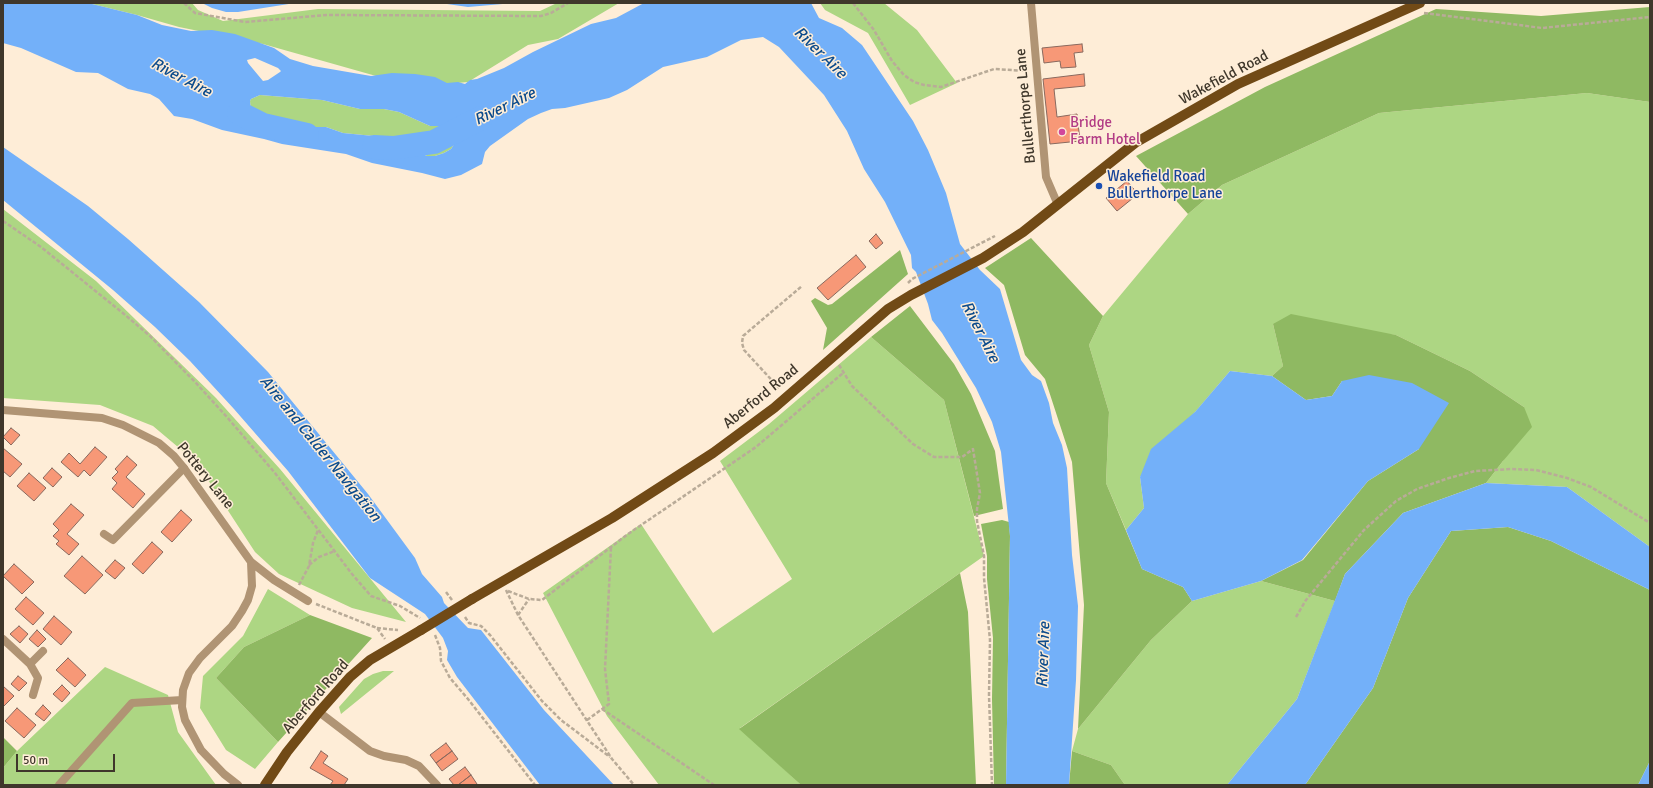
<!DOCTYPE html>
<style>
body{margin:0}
#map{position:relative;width:1653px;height:788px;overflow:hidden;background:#feedd7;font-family:Signika,sans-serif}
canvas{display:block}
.frame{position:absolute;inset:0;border:4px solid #3f372b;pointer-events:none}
.scale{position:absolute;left:16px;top:754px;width:99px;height:18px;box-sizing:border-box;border:2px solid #3f372b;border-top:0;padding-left:5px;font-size:12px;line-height:14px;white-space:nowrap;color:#3f372b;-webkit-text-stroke:3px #feedd7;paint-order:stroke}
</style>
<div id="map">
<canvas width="1653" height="788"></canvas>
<div class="frame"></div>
<div class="scale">50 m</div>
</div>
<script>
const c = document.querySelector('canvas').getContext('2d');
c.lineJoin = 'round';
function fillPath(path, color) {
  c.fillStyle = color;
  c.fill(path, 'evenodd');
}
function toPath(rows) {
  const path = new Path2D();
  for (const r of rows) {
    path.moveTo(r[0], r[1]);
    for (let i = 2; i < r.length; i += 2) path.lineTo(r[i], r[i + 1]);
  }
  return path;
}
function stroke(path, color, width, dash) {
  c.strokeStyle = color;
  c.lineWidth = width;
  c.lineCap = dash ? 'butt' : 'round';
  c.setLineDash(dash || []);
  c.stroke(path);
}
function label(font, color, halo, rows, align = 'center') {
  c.font = font + ' Signika,sans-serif';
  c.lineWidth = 3;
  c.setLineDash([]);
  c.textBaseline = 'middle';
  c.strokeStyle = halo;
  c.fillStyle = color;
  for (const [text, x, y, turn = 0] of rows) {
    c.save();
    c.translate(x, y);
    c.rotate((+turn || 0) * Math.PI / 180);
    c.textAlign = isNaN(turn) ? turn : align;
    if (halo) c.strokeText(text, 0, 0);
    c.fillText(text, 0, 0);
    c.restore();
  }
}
const green = toPath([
 [88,3,192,3,198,10,223,21,318,9,540,11,557,3,619,3,558,39,528,45,468,82,415,87,263,44,179,27,137,15],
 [820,3,884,3,917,30,957,83,910,105,868,33,825,10],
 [1587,93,1650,102,1650,547,1567,487,1486,483,1503,461,1524,407,1470,371,1396,335,1273,324,1283,366,1272,376,1230,371,1140,477,1144,508,1126,530,1106,483,1109,412,1089,345,1103,316,1188,214,1222,185,1379,113],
 [260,95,322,100,360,109,384,109,399,112,430,126,439,126,450,132,455,136,455,143,451,149,444,153,435,156,427,156,411,149,402,142,393,143,384,137,343,133,326,127,313,127,301,129,285,120,276,127,268,126,259,123,251,112,250,101,251,99],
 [3,209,96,281,216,398,280,469,406,622,352,608,279,574,255,552,197,463,153,426,100,405,3,398],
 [871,337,944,400,984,556,740,728,801,785,659,785,607,716,543,593,641,524,713,633,792,579,720,461,769,424],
 [1261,581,1335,601,1297,699,1227,785,1125,785,1111,765,1072,751,1078,729,1151,640,1192,601],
 [268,589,310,615,244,647,216,678,278,742,255,769,226,750,200,708,203,676,243,636],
 [105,667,168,695,178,732,216,785,3,785,3,768,17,751],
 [383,671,394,671,341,714,339,707,364,679,373,674]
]);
const forest = toPath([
 [1650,7,1650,102,1587,93,1379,113,1222,185,1188,214,1136,156,1265,87,1436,9,1541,16],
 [1031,238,1103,316,1089,345,1109,412,1106,483,1142,569,1183,587,1192,601,1151,640,1078,729,1084,605,1072,462,1045,379,1025,355,1004,285,985,268],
 [900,250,908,274,823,350,827,328,811,301,815,298,828,305,832,304],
 [910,306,954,364,971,394,995,451,1003,509,974,516,944,400,871,337],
 [1291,314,1396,335,1470,371,1524,407,1532,427,1503,461,1486,483,1403,513,1345,574,1335,601,1261,581,1303,560,1368,481,1419,449,1342,381,1332,396,1306,400,1272,376,1283,366,1273,324],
 [1002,520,1009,522,1010,536,1006,785,994,785,992,699,993,638,987,579,987,556,981,524],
 [1508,527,1551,541,1650,590,1650,761,1638,785,1305,785,1373,688,1408,598,1451,531],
 [960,573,968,612,976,785,801,785,739,729],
 [310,615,372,638,278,742,216,678,244,647],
 [3,737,17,751,3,768],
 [1072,751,1111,765,1125,785,1069,785]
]);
const water = toPath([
 [3,3,88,3,137,15,162,25,191,31,212,30,235,34,274,48,290,59,313,66,371,76,392,73,415,74,435,77,447,83,458,82,465,84,470,80,477,79,504,68,533,52,591,24,616,18,644,3,811,3,819,18,842,28,862,45,913,121,928,150,946,193,960,244,980,270,1000,289,1021,360,1032,375,1041,381,1049,403,1053,423,1062,445,1067,468,1072,555,1078,606,1076,680,1069,785,1006,785,1010,536,1001,452,992,422,976,388,942,333,932,320,928,304,916,272,912,268,911,255,885,202,864,169,847,131,824,95,779,47,763,37,741,40,707,57,663,67,627,90,609,98,565,108,552,109,541,113,528,119,490,146,485,152,482,164,461,175,445,179,422,173,372,163,346,154,282,144,264,139,222,130,192,119,174,116,159,99,150,94,128,89,98,73,76,72,21,48,3,43],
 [255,58,278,68,281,71,280,72,268,80,263,81,248,63,247,60],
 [260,95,322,100,360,109,384,109,399,112,430,126,439,126,450,132,455,136,455,143,451,149,444,153,435,156,427,156,411,149,404,144,401,141,397,140,393,143,384,137,343,133,326,127,313,127,301,129,285,120,275,127,268,126,259,123,251,112,250,101,251,99],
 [202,3,295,3,238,12,226,12,212,8],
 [384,3,514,3,468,7,447,4],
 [3,147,88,206,128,239,199,302,268,372,368,494,415,558,422,574,442,597,444,603,468,628,481,630,544,710,614,785,540,785,457,677,447,660,448,651,443,638,425,614,370,578,288,471,234,409,190,361,155,327,113,290,3,200],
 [1230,371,1272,376,1306,400,1332,396,1342,381,1369,375,1412,383,1449,403,1419,449,1368,481,1302,560,1261,581,1192,601,1183,587,1142,569,1126,530,1144,508,1140,477,1151,449,1195,412],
 [1486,483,1567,487,1650,547,1650,590,1551,541,1508,527,1451,531,1408,598,1373,688,1305,785,1227,785,1297,699,1345,574,1403,513],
 [1650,761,1650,785,1638,785]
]);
const river = toPath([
 [239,113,263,125,307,135],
 [374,147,393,148,434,142,481,118]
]);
const building = toPath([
 [1082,44,1083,52,1074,53,1076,67,1061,68,1060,61,1044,63,1042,48,1082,44],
 [1084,74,1085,86,1054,89,1057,117,1077,114,1080,141,1050,144,1043,79,1084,74],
 [1127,181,1138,194,1117,211,1106,198,1127,181],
 [876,234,883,243,876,249,869,241,876,234],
 [856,255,866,267,828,300,817,288,856,255],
 [11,428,20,435,11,445,3,437,11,428],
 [95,447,107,457,90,476,84,470,78,477,61,462,69,453,80,464,95,447],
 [3,448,22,464,10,477,3,471,3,448],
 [127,456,137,465,126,477,145,494,133,508,112,489,117,483,112,478,118,472,115,469,127,456],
 [52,468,62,477,53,487,43,478,52,468],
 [29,473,46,488,34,501,17,486,29,473],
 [71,504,84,515,67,534,79,544,69,555,56,544,59,541,53,536,59,530,53,524,71,504],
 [181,510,192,520,172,542,161,532,181,510],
 [152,542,163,552,143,574,132,564,152,542],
 [82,556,103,575,85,594,64,576,82,556],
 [115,560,125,568,115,579,105,571,115,560],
 [14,564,34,582,22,594,3,576,14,564],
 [26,597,44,613,33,625,15,609,26,597],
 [54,616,72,632,61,645,43,629,54,616],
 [19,626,28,634,20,643,10,634,19,626],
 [37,630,46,639,38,647,29,639,37,630],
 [68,658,86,675,75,687,56,670,68,658],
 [18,676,27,683,19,691,11,684,18,676],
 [62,685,70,693,62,702,53,694,62,685],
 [3,686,14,696,3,707,3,686],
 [43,705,51,713,44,721,35,714,43,705],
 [17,708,36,725,24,738,5,721,17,708],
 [446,743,452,751,436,763,430,755,446,743],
 [321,751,328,756,323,763,348,779,344,785,330,785,333,781,310,768,321,751],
 [452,751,458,759,442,771,436,763,452,751],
 [465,767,471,775,458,785,454,785,449,779,465,767],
 [471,775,477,784,476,785,458,785,471,775]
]);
const path = toPath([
 [184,3,195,13,245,22,327,15,541,16,551,13,568,3],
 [853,3,874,30,892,61,904,75,914,82,924,85,941,87,994,69,1027,71],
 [1424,13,1542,28,1650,17],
 [3,221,41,247,124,314,150,336,196,383,226,416,275,473,352,574,371,596,400,606,420,618],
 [908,283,912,279,995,236],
 [839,365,852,386,913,444,934,457,962,457,973,449,980,493,977,509,977,521,984,556,984,578,990,640,989,695,992,785],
 [779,388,744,350,742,343,743,336,802,286],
 [309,565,319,557,335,551],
 [299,585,309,566,313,543,318,530],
 [506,590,518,615,612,759,634,785],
 [508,591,529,599,542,600,628,534,756,447,843,373],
 [446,592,452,600],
 [316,604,377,628,385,639],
 [518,615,529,599],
 [465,617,469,623,481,626,490,635,542,701,561,720,610,757],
 [1296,617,1306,600,1364,530,1396,501,1417,489,1449,478,1475,471,1512,469,1536,470,1567,478,1591,487,1650,523],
 [377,628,398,630],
 [435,635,440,648,441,661,450,678,468,699,535,785],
 [602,709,714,785],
 [587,720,609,704,605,669,611,547]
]);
const service = toPath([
 [104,534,113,540,184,468]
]);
const minor = toPath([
 [3,410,102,418,123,425,159,443,174,456,184,468,251,562,274,580,308,601],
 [3,639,30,664,38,678,33,695],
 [30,664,43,651],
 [319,712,370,751,384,756,406,760,419,766,437,785],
 [59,785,132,703,182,700],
 [238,785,224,774,201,750,185,720,182,707,183,690,189,673,200,658,232,626,242,611,248,600,252,586,251,562]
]);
const tertiary = toPath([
 [1031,3,1046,177,1058,205]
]);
const primary = toPath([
 [472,599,612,518,713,453,774,408,888,309,911,295,983,258,1023,232,1135,143,1238,84,1420,3],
 [265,785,287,752,319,712,350,677,370,660,421,630]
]);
const primaryBridge = toPath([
 [421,630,472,599]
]);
const markers = [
 [1062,132,4,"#d1479c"],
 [1099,186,4,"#1a4fb4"]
];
const streetNames = [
 ["Wakefield Road",1224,78,-28],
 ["Bullerthorpe Lane",1026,106,-95],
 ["Aberford Road",761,397,-39],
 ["Pottery Lane",205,476,51],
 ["Aberford Road",316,697,-49]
];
const hotelNames = [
 ["Bridge",1070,123],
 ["Farm Hotel",1070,140]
];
const transitNames = [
 ["Wakefield Road",1107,177],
 ["Bullerthorpe Lane",1107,194]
];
const waterNames = [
 ["River Aire",820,53,44],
 ["River Aire",181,78,28],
 ["River Aire",505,107,-26],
 ["River Aire",980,332,63],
 ["Aire and Calder Navigation",320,449,51],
 ["River Aire",1044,655,-88]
];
fillPath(green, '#add683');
fillPath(forest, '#8fb962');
fillPath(water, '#73b0f9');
stroke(river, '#73b0f9', 24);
fillPath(building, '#f79877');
stroke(building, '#89695e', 1);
stroke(path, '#b9ab98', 2.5, [4, 2]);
stroke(service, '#b09474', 8);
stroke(minor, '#b09474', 8);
stroke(tertiary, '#b09474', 8);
stroke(primary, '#714a16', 10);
stroke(primaryBridge, '#714a16', 10);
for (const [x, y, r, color] of markers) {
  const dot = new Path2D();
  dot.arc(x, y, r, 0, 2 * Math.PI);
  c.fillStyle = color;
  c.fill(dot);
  stroke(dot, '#feedd7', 1.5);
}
label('15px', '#3f372b', '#feedd7', streetNames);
label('15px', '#b23c85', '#feedd7', hotelNames, 'left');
label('15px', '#164399', '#feedd7', transitNames, 'left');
label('italic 16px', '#0c4b8c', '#feedd7', waterNames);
</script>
